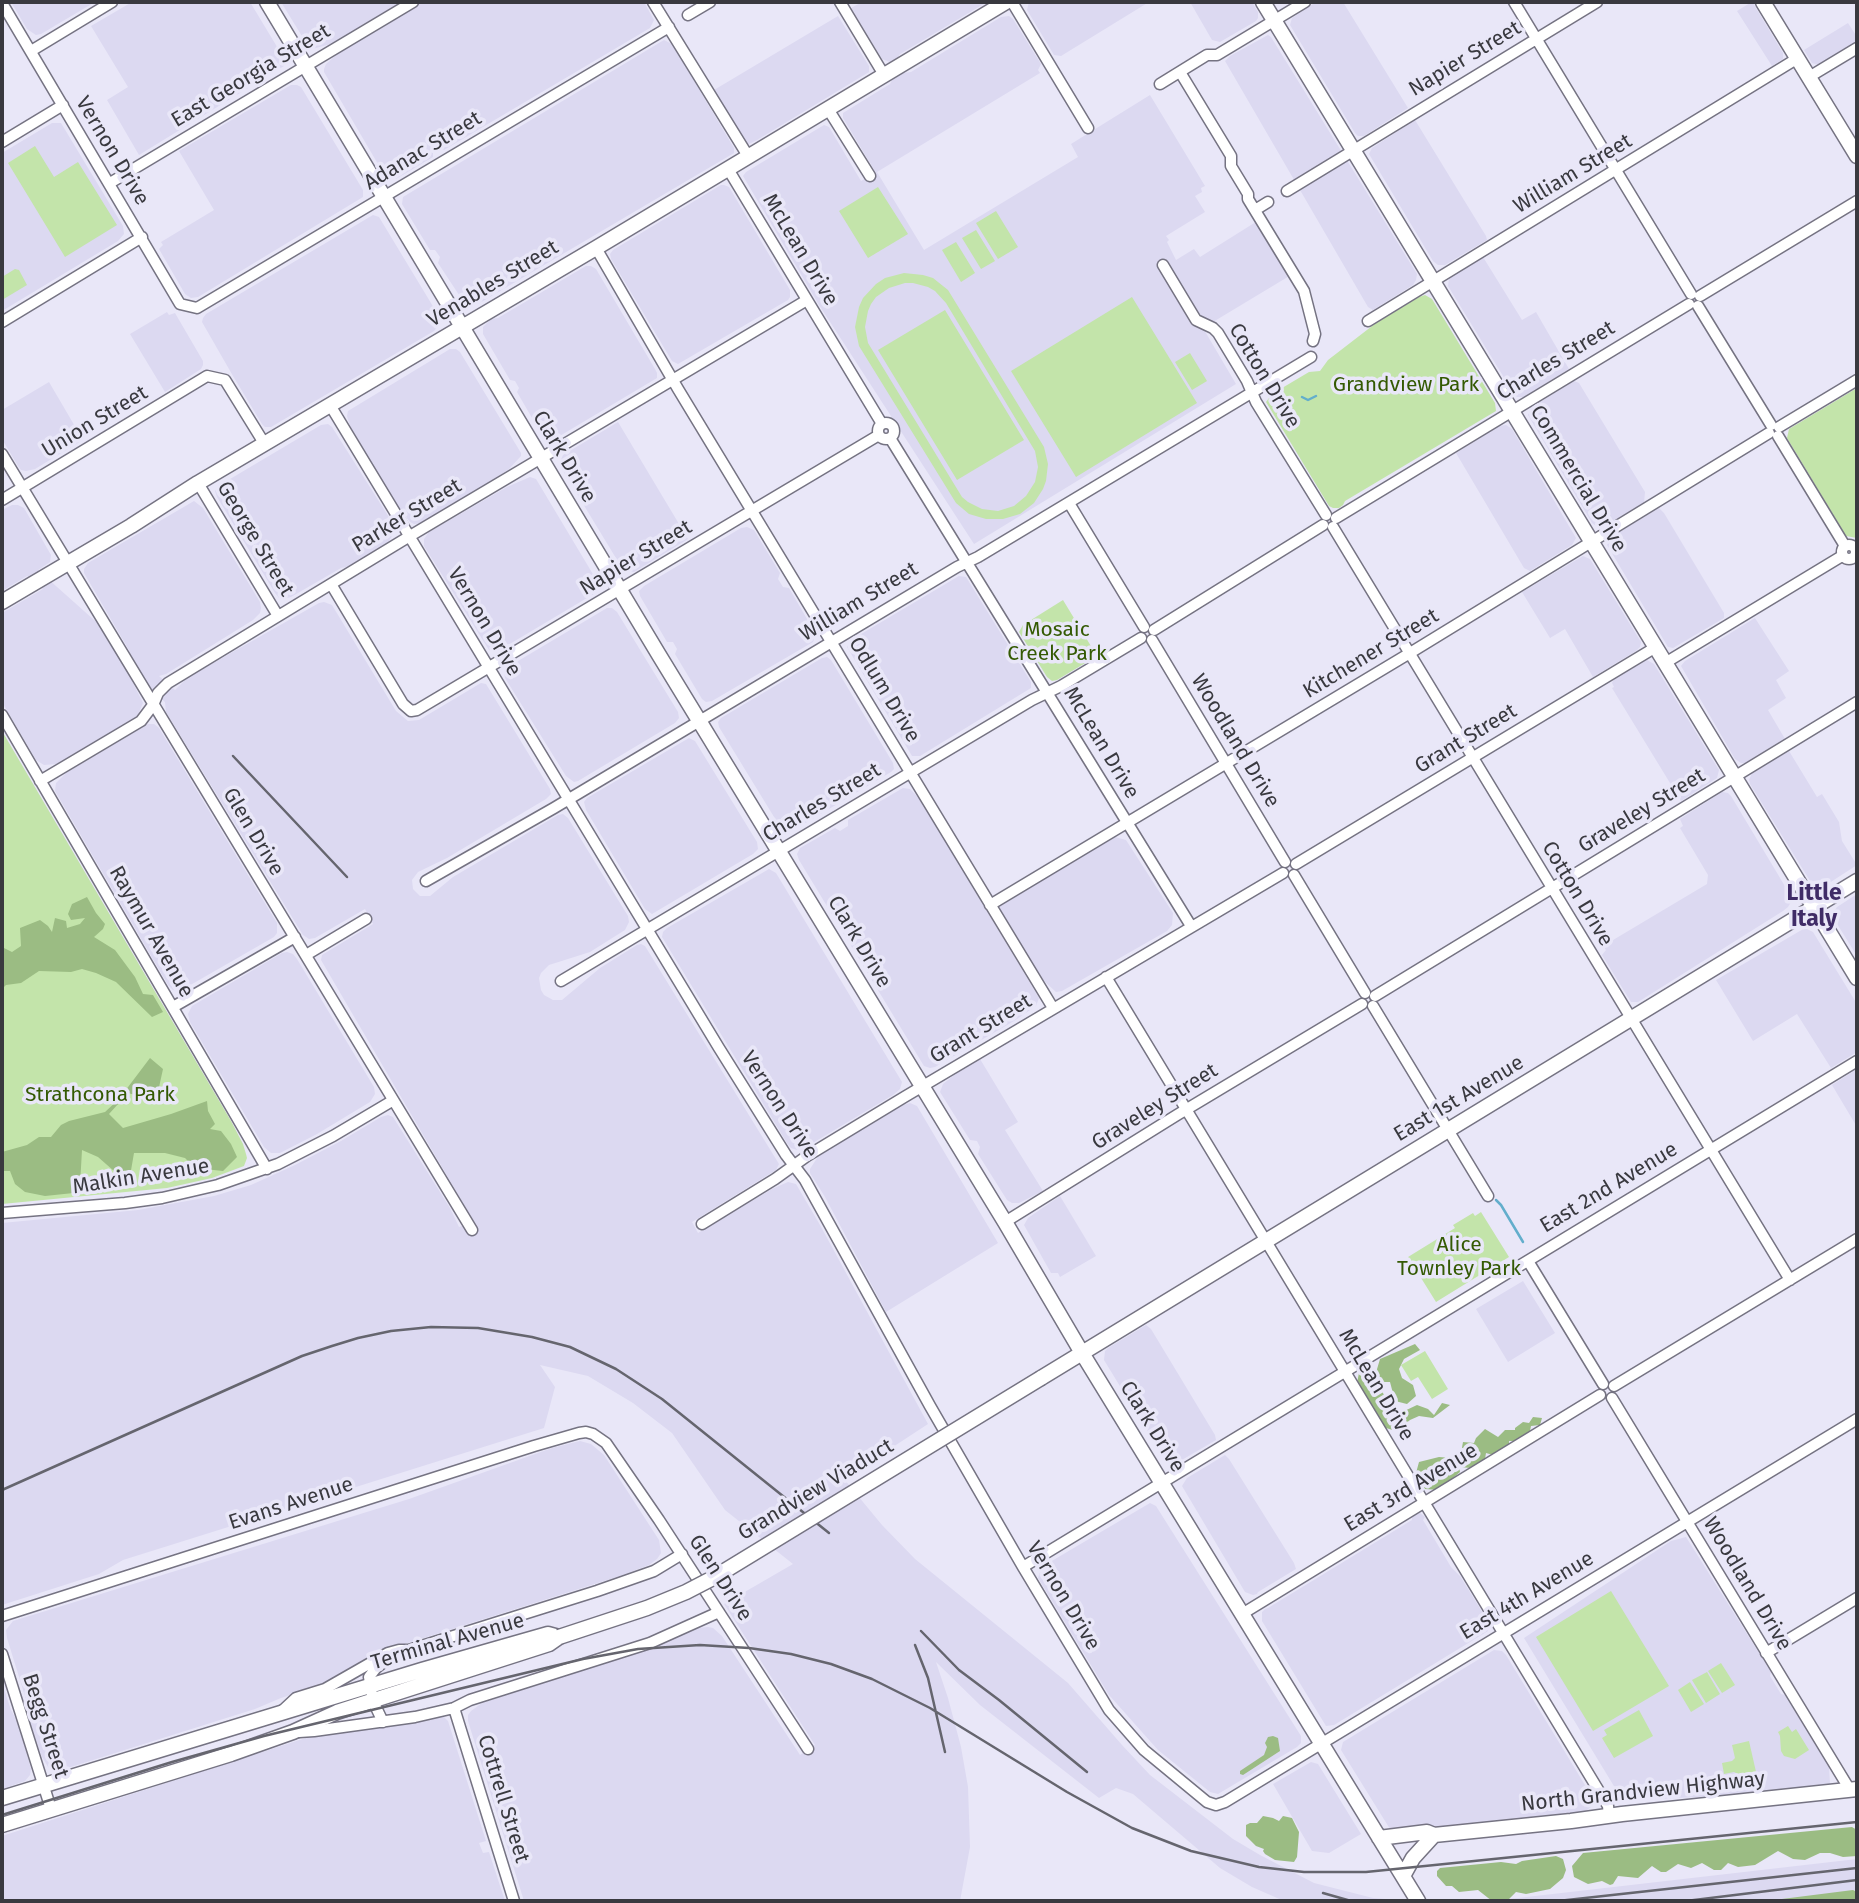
<!DOCTYPE html>
<style>
body{margin:0}
#map{position:relative;width:1859px;height:1903px;overflow:hidden;background:#e9e7f8;font-family:"Fira Sans",sans-serif}
canvas{display:block}
.frame{position:absolute;inset:0;border:4px solid #39393f;pointer-events:none}
</style>
<div id="map">
<canvas width="1859" height="1903"></canvas>
<div class="frame"></div>
</div>
<script>
const c = document.querySelector('canvas').getContext('2d');
c.lineJoin = 'round';
function fillPath(path, color) {
  c.fillStyle = color;
  c.fill(path, 'evenodd');
}
function toPath(rows) {
  const path = new Path2D();
  for (const r of rows) {
    if (r.length === 3) {
      path.moveTo(r[0] + r[2], r[1]);
      path.arc(r[0], r[1], r[2], 0, 2 * Math.PI);
      continue;
    }
    path.moveTo(r[0], r[1]);
    for (let i = 2; i < r.length; i += 2) path.lineTo(r[i], r[i + 1]);
  }
  return path;
}
function stroke(path, color, width, dash) {
  c.strokeStyle = color;
  c.lineWidth = width;
  c.lineCap = dash ? 'butt' : 'round';
  c.setLineDash(dash || []);
  c.stroke(path);
}
function label(font, color, halo, rows, align = 'center') {
  c.font = font + ' "Fira Sans",sans-serif';
  c.lineWidth = 7;
  c.setLineDash([]);
  c.textBaseline = 'middle';
  c.strokeStyle = halo;
  c.fillStyle = color;
  for (const [text, x, y, turn = 0] of rows) {
    c.save();
    c.translate(x, y);
    c.rotate((+turn || 0) * Math.PI / 180);
    c.textAlign = isNaN(turn) ? turn : align;
    if (halo) c.strokeText(text, 0, 0);
    c.fillText(text, 0, 0);
    c.restore();
  }
}
const built = toPath([
 [11,2,95,2,41,34,36,35,27,29],
 [132,2,250,2,285,60,284,66,139,155,107,100,128,87,91,26],
 [281,2,403,2,331,44,312,49,308,46],
 [422,2,644,2,654,20,650,28,444,150,440,148,433,153,433,157,396,179,389,179,385,176,324,72,324,69,326,64,343,49],
 [862,2,987,2,900,54,896,60,890,62,882,59,851,8],
 [1029,2,1149,2,1061,56,1054,55,1027,10],
 [1190,2,1252,2,1258,12,1258,18,1256,21,1220,42,1212,40],
 [1316,2,1343,2,1408,108,1364,136,1358,136,1355,133,1290,25,1292,18],
 [1750,3,1753,3,1783,53,1783,59,1772,66,1737,11],
 [838,16,869,66,869,72,757,140,749,144,747,144,714,90],
 [1009,16,1013,19,1041,64,1038,70,1040,73,877,172,924,250,1078,157,1071,144,1150,95,1205,186,1201,188,1202,192,1195,196,1205,212,1166,236,1169,240,1167,242,1176,260,1194,249,1200,257,1259,220,1291,275,1203,328,1236,384,974,544,819,305,743,176,746,172,824,125,829,127,861,181,876,173,843,118,843,113,890,84,893,78,903,73,911,72,1001,17],
 [1848,23,1857,37,1857,41,1819,65,1812,63,1804,50],
 [1268,35,1271,37,1417,274,1416,280,1413,285,1373,310,1368,307,1225,61,1230,56],
 [664,40,672,44,734,148,734,153,478,304,469,304,463,301,438,263,440,257,435,250,430,250,402,204,403,197],
 [291,85,297,85,301,87,363,190,363,197,198,297,191,298,185,294,159,249,163,245,161,242,214,210,179,151],
 [1415,120,1486,236,1487,240,1445,265,1438,265,1433,261,1369,154,1372,148],
 [52,123,61,123,123,226,124,234,118,241,2,311,2,153],
 [721,185,724,185,729,187,790,290,790,297,788,300,678,364,672,361,611,259,610,254,613,250],
 [373,215,379,217,440,318,440,324,434,331,271,427,265,427,262,424,233,376,202,322,203,318,206,314],
 [1483,257,1522,320,1536,312,1569,369,1524,397,1517,397,1514,394,1448,286,1449,279,1452,276],
 [586,266,591,266,596,269,655,369,657,373,657,378,553,440,548,441,543,437,517,392,519,388,515,381,510,380,483,334,483,327,491,319,498,318],
 [167,312,169,315,175,313,203,361,203,365,201,369,165,392,130,334],
 [450,349,456,349,460,352,521,453,521,456,509,469,466,498,424,523,414,524,410,522,391,498,351,429,347,416,348,411],
 [1574,381,1579,383,1645,492,1644,503,1602,527,1597,527,1592,523,1528,415,1532,407],
 [49,382,83,440,35,469,26,471,21,470,18,466,2,439,2,410],
 [618,422,688,539,634,572,626,571,622,568,560,466,560,462,563,455],
 [328,424,332,427,392,522,395,531,387,544,354,565,341,568,291,597,284,599,279,598,275,593,217,497,215,491,220,485,321,425],
 [1506,425,1512,429,1576,538,1572,545,1530,571,1524,568,1456,453,1499,426],
 [530,477,536,479,600,586,597,592,498,651,493,652,489,650,424,546,424,539,429,532,507,487],
 [194,501,203,508,260,602,261,608,260,613,253,620,166,674,159,676,175,690,187,678,319,603,324,602,332,605,396,711,408,721,419,720,481,683,486,684,550,789,551,794,546,799,447,858,418,872,412,880,413,889,420,896,430,896,453,877,558,815,563,814,568,818,628,916,629,922,625,930,590,952,549,965,541,973,539,978,541,990,544,995,553,1000,562,1000,600,968,637,945,641,944,645,946,779,1164,776,1170,692,1222,698,1233,772,1189,788,1182,796,1184,820,1225,928,1424,844,1479,882,1525,915,1559,1068,1683,1122,1745,1150,1775,1233,1839,1260,1855,1314,1883,1373,1898,1410,1901,1284,1901,1252,1887,1220,1868,1133,1794,1116,1788,1099,1798,980,1705,936,1662,948,1698,961,1747,968,1787,970,1847,960,1901,524,1901,468,1721,468,1715,471,1711,482,1703,639,1652,698,1628,708,1627,713,1628,722,1636,800,1755,815,1745,724,1604,793,1564,725,1510,672,1433,633,1403,588,1376,540,1365,555,1387,544,1428,123,1560,99,1574,2,1605,2,1223,138,1210,214,1196,251,1185,295,1165,341,1141,381,1117,388,1115,393,1117,450,1208,459,1227,474,1222,321,960,322,955,373,924,365,909,315,938,309,939,303,935,166,712,165,702,124,665,143,703,137,717,63,761,56,764,44,765,36,760,2,702,2,613,43,589,27,576,2,591,2,510,12,505,18,505,24,508,51,555,50,562,38,570,130,652,84,573,84,569,88,563],
 [1659,508,1664,513,1724,613,1724,618,1673,648,1668,647,1607,545,1611,537],
 [747,527,754,530,780,573,778,579,783,587,789,588,814,631,815,637,813,642,712,701,706,702,702,699,675,654,677,649,673,642,667,642,640,596,639,591,644,586,741,528],
 [1583,556,1590,559,1641,642,1640,647,1636,651,1593,677,1565,629,1550,638,1522,592],
 [959,576,966,577,1031,682,1031,688,920,756,912,756,847,647,851,640],
 [607,608,612,608,617,612,678,712,679,718,675,723,578,781,574,782,566,776,505,678,504,673,508,667],
 [1755,618,1789,671,1776,680,1786,698,1768,710,1785,739,1746,763,1741,763,1735,759,1681,666,1685,661],
 [827,657,831,660,893,763,894,769,891,772,792,831,786,833,782,830,719,727,718,722,721,718,822,658],
 [1647,660,1654,664,1719,770,1717,778,1681,801,1612,688,1614,687,1612,683,1614,679],
 [148,724,154,724,159,728,277,923,277,933,274,937,180,991,173,990,168,985,55,791,56,783,67,772],
 [689,738,695,741,757,842,758,849,753,854,652,914,645,909,586,810,584,802,587,798],
 [1789,751,1817,797,1822,794,1839,822,1842,841,1857,865,1823,887,1817,887,1812,884,1750,784,1749,780,1752,773],
 [903,788,910,789,920,799,1039,998,1036,1006,1014,1021,935,1067,930,1068,924,1066,799,860,797,854,800,848,835,828,840,831,848,826,848,820],
 [1722,792,1728,793,1731,796,1789,893,1791,902,1788,907,1783,911,1638,1002,1631,1002,1602,955,1606,950,1603,946,1707,884,1708,875,1680,828,1683,826,1680,819],
 [1115,837,1126,840,1173,913,1172,925,1167,931,1062,991,1056,992,1043,980,999,909,1000,905,1003,902],
 [769,869,776,873,902,1082,900,1089,893,1095,806,1147,797,1150,791,1148,787,1143,662,937,663,932,667,928],
 [1857,894,1857,956,1834,919,1833,913,1837,907],
 [1805,928,1813,932,1857,1004,1857,1052,1831,1068,1797,1014,1753,1041,1716,980],
 [287,952,293,954,297,959,374,1087,375,1094,370,1102,317,1134,280,1153,271,1153,264,1147,190,1022,188,1014,192,1006,282,953],
 [980,1059,1018,1122,1005,1130,1043,1191,1019,1203,1012,1203,1007,1200,978,1154,980,1147,977,1141,970,1140,940,1092,943,1084,958,1072],
 [1857,1069,1857,1127,1832,1085],
 [910,1103,917,1106,998,1243,886,1312,825,1197,810,1173,810,1169,819,1155,903,1105],
 [1060,1196,1096,1256,1060,1277,1058,1273,1051,1273,1024,1225,1028,1218],
 [1523,1281,1555,1333,1508,1362,1476,1309],
 [1146,1325,1151,1329,1215,1435,1216,1440,1175,1464,1171,1464,1165,1460,1104,1360,1105,1351,1108,1348],
 [580,1441,591,1444,604,1455,659,1540,661,1553,657,1559,649,1565,620,1576,392,1648,324,1684,281,1698,255,1709,58,1771,53,1771,48,1767,41,1755,27,1713,28,1706,7,1638,6,1630,13,1621,409,1499,552,1448],
 [1225,1455,1229,1459,1294,1563,1296,1569,1258,1592,1257,1594,1253,1595,1245,1592,1182,1486,1187,1478],
 [1150,1503,1156,1506,1301,1736,1301,1743,1297,1747,1218,1794,1210,1792,1158,1750,1109,1695,1038,1578,1041,1568,1045,1565],
 [1420,1513,1425,1517,1423,1520,1451,1567,1460,1576,1489,1623,1488,1631,1334,1725,1326,1726,1262,1621,1262,1612,1265,1609,1268,1608,1412,1520,1412,1516],
 [1686,1537,1771,1672,1770,1676,1781,1694,1785,1695,1829,1767,1830,1784,1827,1788,1821,1790,1623,1801,1524,1638,1671,1541],
 [1494,1650,1502,1651,1506,1655,1591,1795,1593,1801,1591,1807,1583,1813,1579,1813,1395,1831,1390,1829,1341,1750,1343,1742],
 [2,1683,11,1710,19,1725,31,1769,30,1775,25,1781,2,1789],
 [443,1716,448,1721,486,1841,479,1843,483,1853,489,1852,505,1901,2,1901,2,1836,315,1735,398,1725],
 [1311,1762,1318,1764,1361,1834,1329,1853,1312,1851,1273,1784],
 [1857,1859,1857,1890,1784,1900,1765,1901,1473,1901,1518,1898]
]);
const green = toPath([
 [35,146,54,177,78,162,117,225,65,257,8,163],
 [878,187,908,234,868,258,839,211],
 [996,211,1018,247,998,259,976,223],
 [976,230,995,261,981,269,962,238],
 [956,242,975,273,961,282,942,250],
 [15,269,19,270,27,285,2,300,2,277],
 [904,273,923,275,933,278,948,290,1044,447,1048,464,1046,481,1043,489,1034,503,1020,514,1003,519,986,519,969,514,956,503,859,346,855,327,859,307,863,298,876,284,885,278],
 [905,283,913,283,928,287,935,291,946,303,1035,451,1038,467,1035,482,1026,496,1014,506,998,511,982,509,968,502,962,497,868,343,865,327,868,311,871,304,876,297,889,288],
 [1425,295,1432,299,1495,403,1496,411,1345,501,1343,505,1339,508,1333,508,1329,506,1266,402,1272,394,1309,372,1320,371,1328,360,1376,323,1419,297],
 [1132,297,1197,403,1076,477,1011,371],
 [945,310,1024,440,957,480,878,350],
 [1190,353,1207,381,1192,390,1175,362],
 [1857,388,1857,538,1846,536,1787,438,1789,429],
 [1063,600,1097,656,1057,680,1052,681,1047,677,1019,632,1023,625],
 [2,731,231,1121,243,1144,246,1154,247,1158,244,1166,212,1178,167,1188,2,1204],
 [1481,1212,1509,1257,1436,1302,1408,1257,1455,1228,1453,1225,1473,1213,1475,1216],
 [1425,1351,1448,1389,1432,1399,1418,1377,1411,1381,1401,1365],
 [1611,1591,1669,1686,1593,1731,1536,1637],
 [1721,1663,1735,1685,1722,1693,1708,1671],
 [1707,1672,1720,1694,1706,1703,1692,1680],
 [1690,1682,1704,1704,1691,1712,1678,1690],
 [1639,1710,1653,1736,1614,1758,1602,1738,1607,1735,1604,1730],
 [1788,1726,1792,1732,1796,1729,1809,1750,1795,1759,1784,1756,1781,1751,1780,1736,1778,1732],
 [1749,1741,1759,1785,1741,1789,1738,1774,1734,1772,1724,1774,1722,1763,1732,1761,1735,1758,1732,1745]
]);
const forest = toPath([
 [87,897,96,913,105,924,103,929,94,937,115,950,135,977,143,994,153,995,163,1012,152,1017,116,982,96,973,82,969,71,972,39,971,21,983,6,985,2,989,2,947,12,952,21,946,20,928,40,920,48,926,52,932,55,918,66,921,67,928,80,924,85,918,71,920,68,914,72,904],
 [150,1058,163,1069,156,1101,128,1093,109,1114,123,1128,171,1114,207,1101,208,1111,215,1124,210,1129,221,1131,231,1144,237,1157,223,1171,195,1168,185,1158,165,1153,134,1153,129,1182,123,1182,114,1171,98,1157,82,1150,80,1185,87,1186,97,1184,106,1186,98,1192,83,1192,45,1196,25,1192,15,1184,10,1171,2,1171,2,1152,27,1145,39,1137,51,1137,61,1125,69,1121,105,1112,119,1099],
 [1415,1344,1420,1350,1404,1359,1399,1369,1402,1378,1413,1385,1416,1396,1407,1404,1395,1401,1390,1382,1382,1382,1380,1388,1393,1410,1398,1414,1417,1405,1428,1409,1434,1415,1442,1403,1450,1405,1433,1418,1419,1416,1410,1420,1396,1431,1386,1428,1369,1417,1371,1403,1357,1383,1359,1373,1372,1365,1375,1376,1380,1359],
 [1533,1417,1542,1418,1540,1425,1531,1426,1530,1431,1515,1441,1509,1441,1509,1444,1493,1455,1486,1453,1485,1459,1471,1468,1459,1467,1460,1472,1439,1490,1425,1489,1416,1473,1419,1462,1439,1457,1452,1458,1461,1453,1463,1442,1474,1443,1476,1438,1485,1429,1498,1437,1505,1430,1515,1430,1515,1428,1523,1422,1529,1423],
 [1273,1736,1278,1738,1280,1751,1243,1775,1240,1774,1240,1771,1264,1755,1267,1747,1265,1743,1268,1737],
 [1263,1816,1273,1818,1279,1821,1283,1816,1292,1818,1299,1832,1297,1857,1294,1862,1275,1860,1265,1854,1263,1851,1264,1849,1256,1846,1246,1836,1246,1825,1250,1823,1257,1823],
 [1852,1827,1857,1830,1857,1856,1843,1857,1830,1853,1820,1853,1805,1860,1793,1859,1778,1851,1755,1865,1738,1867,1728,1863,1721,1870,1714,1870,1702,1863,1691,1868,1678,1864,1666,1872,1661,1872,1652,1866,1638,1878,1618,1876,1613,1884,1610,1885,1602,1881,1588,1884,1574,1877,1572,1866,1583,1853],
 [1556,1856,1563,1859,1566,1870,1563,1878,1550,1889,1526,1894,1516,1892,1507,1901,1492,1901,1478,1890,1459,1892,1452,1886,1446,1886,1437,1876,1437,1871,1440,1868,1501,1862,1516,1864,1522,1861],
 [1853,1890,1857,1892,1857,1901,1766,1901]
]);
const stream = toPath([
 [1302,397,1308,400,1316,396],
 [1496,1200,1501,1205,1523,1242]
]);
const street = toPath([
 [653,2,748,156],
 [840,2,884,75],
 [1012,2,1088,128],
 [1514,2,1691,294],
 [2,3,180,304,197,308,669,27],
 [688,15,710,2],
 [31,51,112,2],
 [1180,72,1231,156,1231,166,1248,194,1248,199,1304,291,1315,334,1313,341],
 [1809,77,1857,48],
 [1160,84,1207,55,1217,55,1305,2],
 [828,109,870,176],
 [2,142,63,105],
 [728,169,882,424],
 [110,183,413,2],
 [1287,191,1597,2],
 [1255,210,1268,202],
 [596,248,678,389,1053,1008],
 [1163,265,1196,320,1213,328,1218,333,1247,381,1256,402,1326,515],
 [1700,296,1857,201],
 [1698,306,1771,425],
 [1368,321,1798,58],
 [2,322,142,237],
 [330,405,719,1048,786,1155,805,1180,930,1406,1023,1567,1109,1710,1144,1750,1207,1802,1216,1805,1225,1802,1857,1419],
 [886,431,8],
 [1779,427,1857,380],
 [1778,436,1845,546],
 [890,438,1191,926],
 [2,454,472,1230],
 [198,483,278,616],
 [2,500,207,376,225,380,264,443],
 [1069,503,1144,627],
 [1336,518,1689,304],
 [1333,527,1790,1280],
 [1849,552,7],
 [331,584,403,704,411,711,417,710,879,435],
 [1154,630,1323,525],
 [1152,640,1285,862],
 [1665,663,1842,556],
 [2,715,267,1169],
 [40,781,141,721,153,705,158,693,168,683,410,536,807,300],
 [1296,864,1656,647],
 [1294,875,1365,993],
 [426,881,554,808,957,567,978,557,1311,357],
 [990,905,1410,653,1769,433],
 [306,955,366,919],
 [1106,977,1608,1806,1609,1816],
 [561,981,1032,700,1061,686,1141,638],
 [1375,996,1857,702],
 [1373,1006,1488,1196],
 [173,1007,295,937],
 [2,1213,125,1203,162,1198,218,1185,278,1164,333,1136,392,1101],
 [1005,1222,1177,1115,1362,1004],
 [702,1224,775,1179,807,1156,906,1096,1283,873],
 [1528,1261,1603,1384],
 [1614,1386,1857,1239],
 [1612,1398,1850,1790],
 [1023,1567,1857,1061],
 [1242,1614,1600,1395],
 [2,1616,534,1446,579,1433,586,1432,593,1434,606,1443,659,1520,808,1749],
 [1766,1653,1857,1598],
 [2,1654,51,1809],
 [454,1708,514,1901],
 [281,1712,296,1698,325,1689,388,1653,399,1650,409,1650,597,1591,654,1571,682,1554],
 [383,1722,373,1701,369,1677,376,1668,385,1661],
 [299,1732,314,1731,415,1717,454,1708,470,1700,650,1643,719,1612]
]);
const secondary = toPath([
 [267,2,659,655,1005,1222,1082,1353,1418,1901],
 [1263,2,1857,978],
 [1763,2,1857,156],
 [2,602,131,526,198,483,596,248,1006,2],
 [1041,1378,1857,881],
 [2,1798,422,1670,548,1634,559,1637],
 [2,1825,231,1754,293,1732,337,1712,549,1644,559,1637],
 [1379,1838,1427,1832,1434,1835,1571,1821,1622,1814,1857,1789],
 [1403,1876,1413,1858,1434,1835]
]);
const rail = toPath([
 [233,756,347,877],
 [2,1490,302,1356,332,1346,358,1338,391,1331,431,1327,478,1328,532,1337,570,1347,616,1369,662,1399,829,1533],
 [921,1631,959,1670,999,1700,1087,1772],
 [915,1645,928,1678,945,1752],
 [2,1815,172,1762,264,1736,583,1659,638,1649,700,1645,749,1648,791,1654,831,1664,872,1679,930,1708,1067,1792,1132,1828,1191,1851,1259,1867,1304,1872,1366,1872,1857,1822],
 [1323,1893,1351,1901],
 [1558,1901,1857,1868],
 [1686,1901,1857,1880]
]);
const secondaryBridge = toPath([
 [559,1637,647,1608,686,1592,713,1578,1041,1378]
]);
const streetNames = [
 ["Napier Street",1465,59,-31],
 ["East Georgia Street",251,76,-31],
 ["Vernon Drive",112,151,59],
 ["Adanac Street",423,151,-31],
 ["William Street",1573,174,-31],
 ["McLean Drive",800,250,59],
 ["Venables Street",493,284,-31],
 ["Charles Street",1556,361,-31],
 ["Cotton Drive",1264,376,59],
 ["Union Street",95,422,-31],
 ["Clark Drive",564,457,59],
 ["Commercial Drive",1578,479,59],
 ["Parker Street",407,516,-31],
 ["George Street",255,539,59],
 ["Napier Street",636,558,-31],
 ["William Street",859,602,-31],
 ["Vernon Drive",484,622,59],
 ["Kitchener Street",1371,654,-31],
 ["Odlum Drive",884,690,59],
 ["Grant Street",1466,739,-31],
 ["Woodland Drive",1235,741,59],
 ["McLean Drive",1101,743,59],
 ["Charles Street",822,803,-31],
 ["Graveley Street",1642,811,-31],
 ["Glen Drive",253,832,59],
 ["Cotton Drive",1577,894,59],
 ["Raymur Avenue",151,932,60],
 ["Clark Drive",859,942,59],
 ["Grant Street",981,1029,-31],
 ["East 1st Avenue",1459,1099,-31],
 ["Vernon Drive",779,1105,57],
 ["Graveley Street",1155,1107,-32],
 ["Malkin Avenue",141,1177,-9],
 ["East 2nd Avenue",1609,1188,-31],
 ["McLean Drive",1376,1385,59],
 ["Clark Drive",1152,1427,58],
 ["East 3rd Avenue",1411,1488,-31],
 ["Grandview Viaduct",816,1490,-31],
 ["Evans Avenue",291,1504,-18],
 ["Glen Drive",720,1578,57],
 ["Woodland Drive",1747,1584,59],
 ["Vernon Drive",1063,1596,59],
 ["East 4th Avenue",1527,1596,-31],
 ["Terminal Avenue",448,1642,-16],
 ["Begg Street",45,1726,72],
 ["North Grandview Highway",1643,1792,-6],
 ["Cottrell Street",503,1799,73]
];
const parkNames = [
 ["Grandview Park",1406,385],
 ["Mosaic",1057,630],
 ["Creek Park",1057,654],
 ["Strathcona Park",100,1095],
 ["Alice",1459,1245],
 ["Townley Park",1459,1269]
];
const neighbourhoodNames = [
 ["Little",1814,894],
 ["Italy",1814,920]
];
fillPath(built, '#dcd9f1');
fillPath(green, '#c3e4aa');
fillPath(forest, '#9bbc83');
stroke(stream, '#63aecc', 2.5);
stroke(street, '#757382', 13);
stroke(secondary, '#757382', 17);
stroke(street, '#fff', 10);
stroke(secondary, '#fff', 14);
stroke(rail, '#65656e', 2.5);
stroke(secondaryBridge, '#757382', 17, []);
stroke(secondaryBridge, '#fff', 14);
label('21px', '#39393f', '#e9e7f8', streetNames);
label('21px', '#345a03', '#e9e7f8', parkNames);
label('bold 23px', '#402c67', '#e9e7f8', neighbourhoodNames);
</script>
